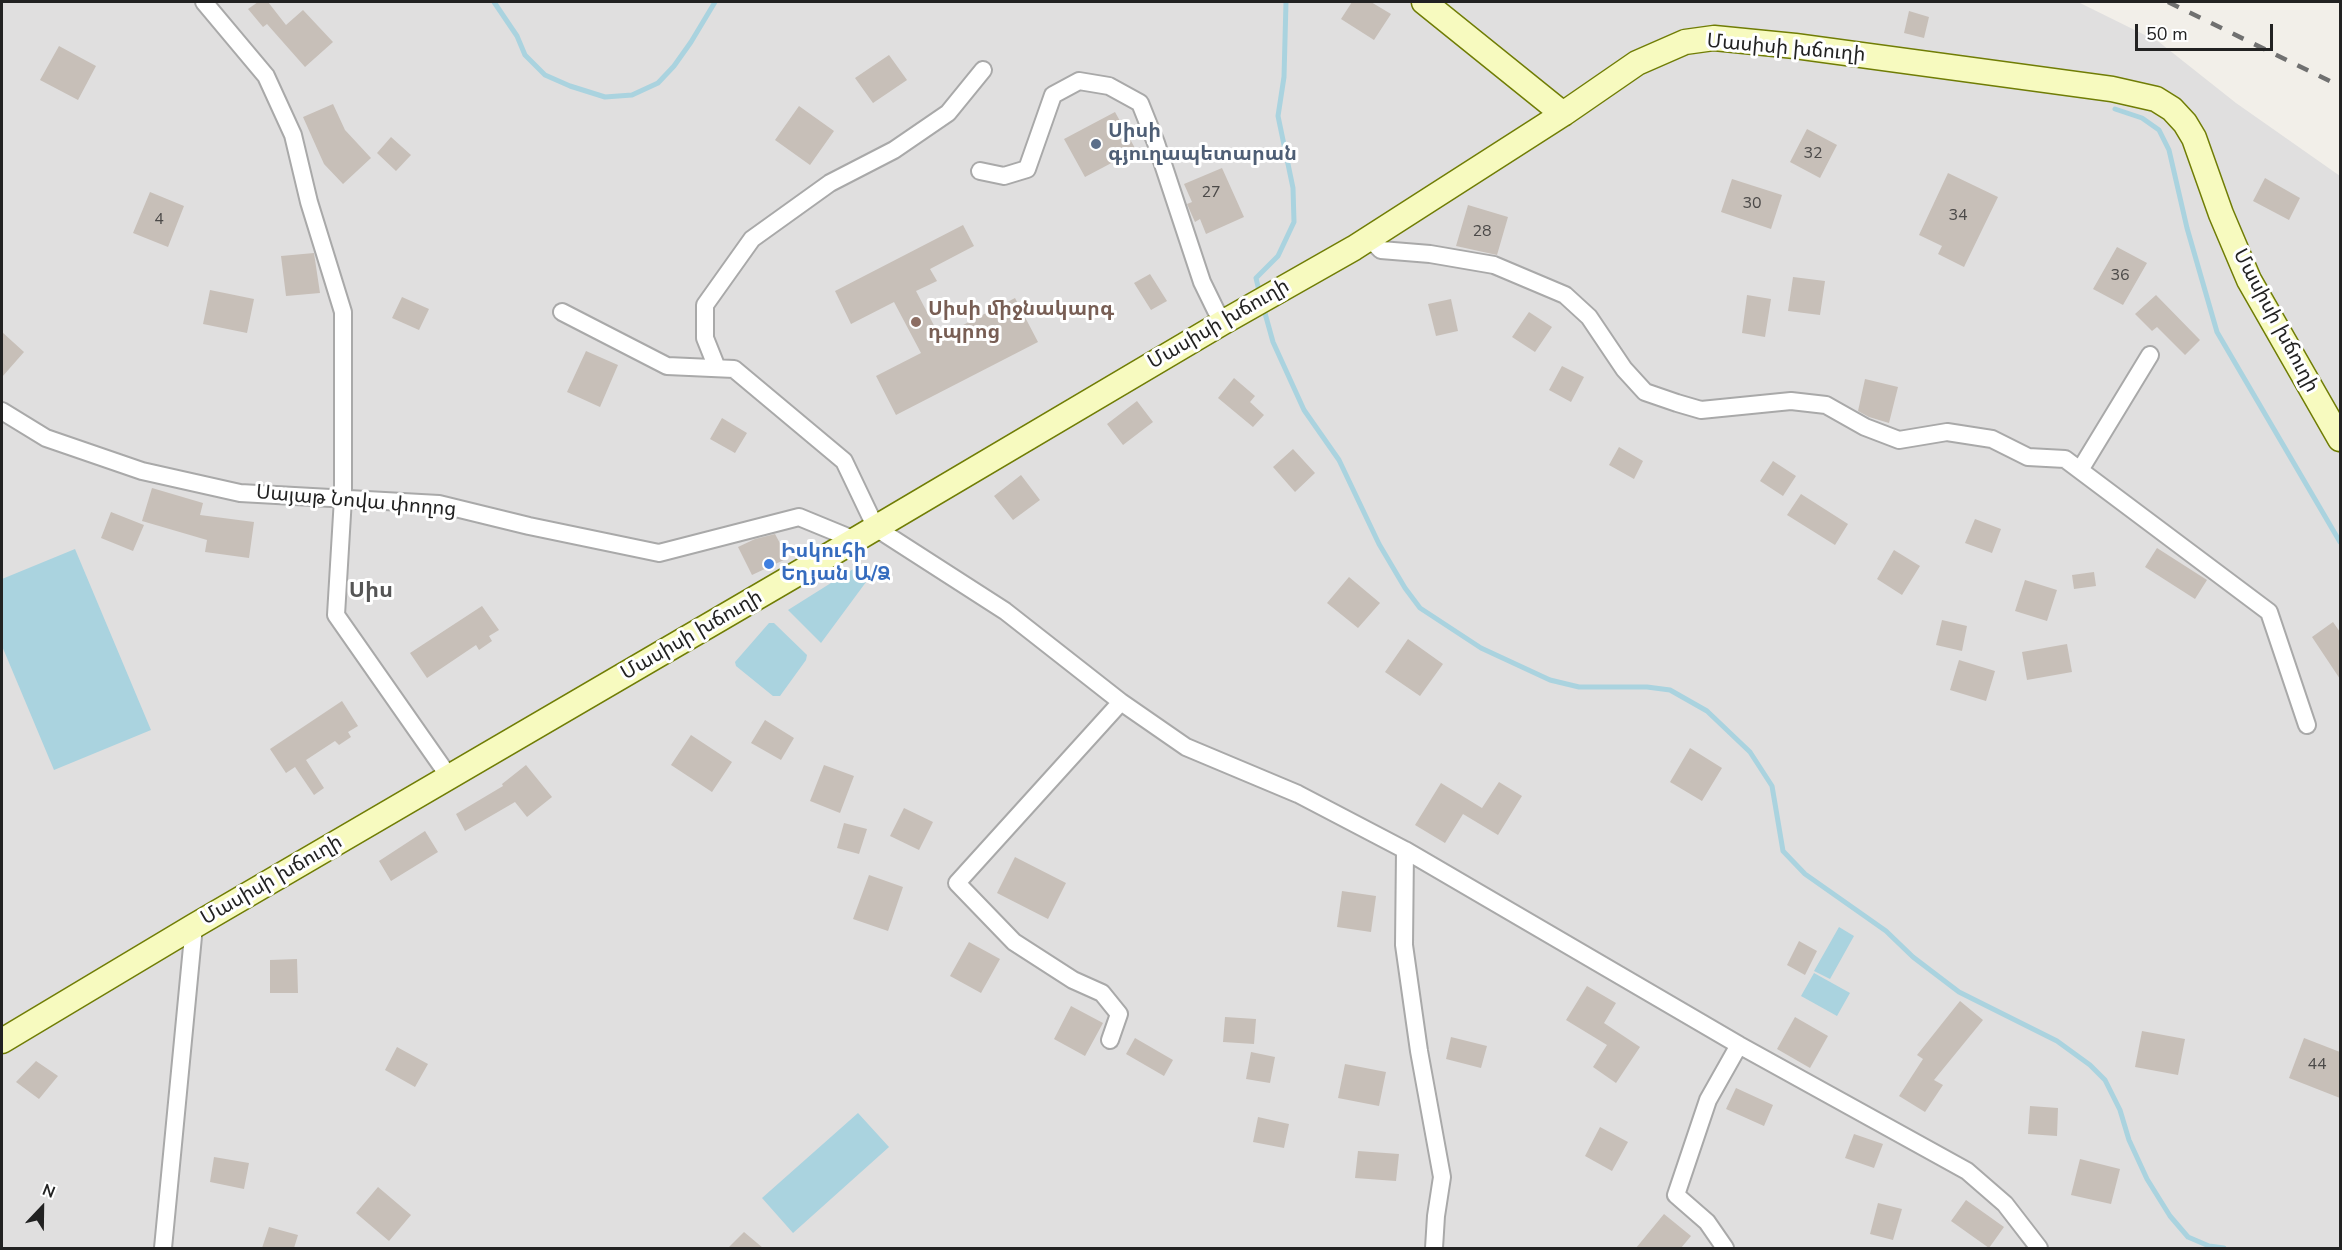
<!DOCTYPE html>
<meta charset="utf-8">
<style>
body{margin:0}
#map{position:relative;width:2342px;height:1250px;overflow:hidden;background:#f2efe9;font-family:"Nunito Sans",sans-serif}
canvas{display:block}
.frame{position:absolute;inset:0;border:3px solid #222;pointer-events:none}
.north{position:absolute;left:12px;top:1178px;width:60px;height:60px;-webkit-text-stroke:4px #fff;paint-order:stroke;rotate:22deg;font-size:16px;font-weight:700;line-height:24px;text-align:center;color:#222}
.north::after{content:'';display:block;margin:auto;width:21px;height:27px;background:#222;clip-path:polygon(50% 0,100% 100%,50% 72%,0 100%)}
.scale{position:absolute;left:2135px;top:24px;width:138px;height:27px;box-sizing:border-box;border:3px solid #222;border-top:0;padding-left:8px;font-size:18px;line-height:21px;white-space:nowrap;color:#222;-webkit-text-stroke:4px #fff;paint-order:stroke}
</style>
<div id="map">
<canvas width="2342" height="1250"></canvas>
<div class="frame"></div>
<div class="north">N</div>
<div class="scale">50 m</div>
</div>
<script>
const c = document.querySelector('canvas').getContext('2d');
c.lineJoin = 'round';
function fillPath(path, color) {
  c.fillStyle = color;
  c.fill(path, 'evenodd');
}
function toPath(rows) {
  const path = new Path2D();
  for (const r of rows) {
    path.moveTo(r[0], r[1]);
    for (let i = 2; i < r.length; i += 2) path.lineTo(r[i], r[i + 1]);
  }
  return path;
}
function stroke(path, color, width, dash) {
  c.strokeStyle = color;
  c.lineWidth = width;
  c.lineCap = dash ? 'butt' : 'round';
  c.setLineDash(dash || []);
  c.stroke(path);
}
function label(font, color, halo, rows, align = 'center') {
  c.font = font + ' "Nunito Sans","Noto Sans Armenian",sans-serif';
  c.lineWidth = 6;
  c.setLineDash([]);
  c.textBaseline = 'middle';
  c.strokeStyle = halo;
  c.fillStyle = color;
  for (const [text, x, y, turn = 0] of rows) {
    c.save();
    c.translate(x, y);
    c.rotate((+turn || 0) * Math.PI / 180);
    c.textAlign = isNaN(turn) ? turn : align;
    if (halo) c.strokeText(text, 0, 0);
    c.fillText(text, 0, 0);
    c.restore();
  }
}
const residential = toPath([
 [2,2,2078,2,2159,42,2236,103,2340,176,2340,1248,2,1248]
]);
const water = toPath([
 [75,549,151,730,54,770,2,646,2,579],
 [858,566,866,572,869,578,821,643,788,610],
 [769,623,774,623,807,655,806,660,780,696,773,696,736,666,735,662],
 [1839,927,1854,936,1830,979,1814,971],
 [1814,973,1850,993,1837,1016,1801,996],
 [858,1113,889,1147,793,1233,762,1198]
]);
const stream = toPath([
 [494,2,517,36,525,55,545,75,570,86,605,97,632,95,658,83,674,66,691,42,715,2],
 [2115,109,2142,118,2159,130,2169,150,2187,228,2217,332,2340,542],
 [1260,295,1256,278,1278,256,1294,222,1293,188,1278,116,1284,77,1286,2],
 [1263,306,1273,342,1304,410,1339,460,1379,544,1405,588,1420,608,1481,648,1550,680,1579,687,1647,687,1670,690,1707,711,1750,752,1772,786,1783,851,1805,874,1886,931,1913,957,1959,992,2057,1041,2090,1065,2105,1080,2120,1110,2129,1140,2147,1179,2170,1216,2188,1237,2209,1246,2224,1248]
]);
const building = toPath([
 [258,2,268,2,286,25,303,10,333,42,305,67,267,24,263,27,248,9],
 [1352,2,1371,2,1391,14,1374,40,1341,19],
 [1909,11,1929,17,1924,38,1904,33],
 [59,46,96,66,78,100,40,80],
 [889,55,907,80,873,103,855,78],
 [333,104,345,130,371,158,343,184,324,164,303,117],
 [799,106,834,131,810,165,775,140],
 [1115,112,1136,150,1085,177,1064,139],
 [1807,129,1837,145,1820,178,1790,162],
 [391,137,411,155,396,171,377,153],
 [1222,168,1244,217,1206,234,1200,219,1195,222,1187,204,1192,202,1184,184],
 [1948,173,1998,197,1964,267,1938,254,1942,246,1919,235],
 [2265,178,2300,198,2289,220,2253,201],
 [1732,179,1782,195,1771,229,1721,212],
 [150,192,184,206,168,247,133,233],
 [1468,205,1508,217,1497,255,1456,246],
 [963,225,974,246,930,269,937,281,916,291,940,337,1015,298,1038,342,896,415,876,376,921,353,894,302,851,324,835,291],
 [2117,247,2147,263,2123,305,2093,289],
 [314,253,320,293,286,296,281,256],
 [1150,274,1167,301,1151,310,1134,283],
 [1793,277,1825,281,1820,315,1788,311],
 [210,290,254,299,247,333,203,324],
 [1747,295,1771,299,1765,337,1742,333],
 [2156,295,2200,340,2185,355,2157,327,2152,331,2135,314],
 [402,297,429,309,419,330,392,318],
 [1451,299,1458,331,1436,336,1428,304],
 [1529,312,1552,327,1535,352,1512,337],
 [2,332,24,352,2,377],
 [586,351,618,365,600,407,567,392],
 [1562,366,1584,377,1571,402,1549,390],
 [1234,378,1255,396,1250,402,1264,415,1253,427,1218,398],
 [1865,379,1898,387,1889,423,1869,417,1858,411],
 [1137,401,1153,422,1123,445,1107,424],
 [722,418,747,433,735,453,710,439],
 [1619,447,1643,461,1634,479,1609,465],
 [1293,449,1315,473,1295,492,1273,467],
 [1773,461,1796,476,1783,496,1760,481],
 [1021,475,1040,500,1013,520,994,496],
 [152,488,203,503,200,515,254,522,249,558,205,552,207,540,142,521],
 [1801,494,1848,524,1835,545,1787,515],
 [111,512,144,525,133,551,101,538],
 [1975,519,2001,529,1992,553,1965,543],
 [775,534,788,558,752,575,738,547,755,539],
 [2157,548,2207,580,2195,599,2145,567],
 [1894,550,1920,566,1902,595,1877,579],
 [2094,572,2096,586,2074,589,2072,575],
 [1349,577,1380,603,1358,628,1327,603],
 [2025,580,2057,590,2047,621,2015,611],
 [482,606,499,630,489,636,492,641,479,650,476,645,427,678,410,653],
 [1942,620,1967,626,1962,651,1936,645],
 [2333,622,2340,632,2340,679,2312,637],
 [1408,639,1443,664,1420,696,1385,672],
 [2067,644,2072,672,2027,680,2022,652],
 [1959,660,1995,671,1986,701,1950,690],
 [342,701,358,726,348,732,351,737,339,745,335,741,306,760,324,788,314,795,295,767,286,773,270,749],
 [765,720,794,738,781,760,751,743],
 [691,735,732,762,712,792,671,765],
 [1690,748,1722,768,1702,801,1670,782],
 [526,765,552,797,527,817,515,802,465,831,456,814,503,786,502,784],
 [824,765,854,776,840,813,810,801],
 [1499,782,1522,796,1498,835,1463,814,1445,843,1415,825,1441,783,1482,808],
 [904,808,933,822,919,850,890,836],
 [844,823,867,829,859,854,837,848],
 [425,831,438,852,391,881,379,861],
 [1015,857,1066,883,1048,919,997,893],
 [869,875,903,887,888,931,853,919],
 [1342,891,1376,896,1371,932,1337,927],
 [1799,941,1817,951,1805,975,1787,965],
 [969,942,1000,959,981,993,950,976],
 [297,959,298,993,270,993,270,960],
 [1587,986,1616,1003,1604,1023,1640,1047,1616,1083,1593,1067,1607,1045,1566,1020],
 [1960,1001,1983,1020,1934,1080,1943,1085,1925,1112,1899,1096,1923,1059,1917,1055],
 [1071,1006,1103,1023,1085,1056,1054,1039],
 [1225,1017,1256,1019,1254,1044,1223,1042],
 [1795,1017,1828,1036,1810,1068,1777,1049],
 [2142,1031,2185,1039,2178,1075,2135,1067],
 [1451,1037,1487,1046,1481,1068,1446,1059],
 [1135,1038,1173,1060,1164,1076,1126,1054],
 [2304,1038,2340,1052,2340,1098,2289,1078],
 [397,1047,428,1064,415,1087,385,1070],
 [1251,1052,1275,1057,1270,1083,1246,1079],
 [36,1061,58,1076,39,1099,16,1082],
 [1345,1064,1386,1072,1379,1106,1338,1098],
 [1736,1088,1773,1105,1764,1126,1726,1109],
 [2030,1106,2058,1108,2057,1136,2028,1134],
 [1258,1117,1289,1124,1284,1148,1253,1142],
 [1600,1127,1628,1142,1612,1171,1585,1156],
 [1854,1134,1883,1144,1874,1168,1845,1158],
 [1358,1151,1399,1154,1396,1181,1355,1178],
 [214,1157,249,1163,244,1189,210,1182],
 [2080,1159,2120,1169,2111,1204,2071,1195],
 [378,1187,411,1215,389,1241,356,1213],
 [1966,1200,2004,1227,1989,1248,1951,1221],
 [1878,1203,1902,1209,1893,1240,1870,1234],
 [1664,1214,1691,1236,1681,1248,1636,1248],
 [269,1227,298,1235,294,1248,262,1248],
 [744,1232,763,1248,728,1248]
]);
const street = toPath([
 [204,2,266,76,293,135,309,202,343,312,343,498,336,615,450,778],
 [980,171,1004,176,1027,169,1053,95,1079,81,1109,86,1140,103,1156,143,1202,282,1222,323],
 [1369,238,1381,250,1430,254,1494,265,1565,295,1589,317,1624,369,1645,392,1677,403,1701,410,1791,401,1826,405,1865,427,1899,440,1947,432,1992,439,2028,457,2065,459,2269,612,2307,725],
 [562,312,667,366,734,369,844,461,876,528,1005,611,1121,702,1186,747,1298,794,1405,850,1739,1045,1967,1171,2005,1204,2039,1248],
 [717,368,705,338,705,305,752,239,830,183,894,150,948,113,983,70],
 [2,411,46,438,142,471,240,493,439,504,529,526,659,553,799,517,855,540],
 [2080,470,2150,355],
 [1405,850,1404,945,1419,1051,1442,1177,1436,1216,1434,1248],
 [1110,1040,1119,1014,1102,993,1073,980,1014,942,957,883,1121,702],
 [163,1248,194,926],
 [1725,1248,1707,1222,1676,1195,1708,1100,1739,1045]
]);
const secondary = toPath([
 [1424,2,1563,114],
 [2,1041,194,926,855,540,1222,323,1354,248,1563,114,1637,63,1685,42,1714,38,1795,46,2112,89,2156,99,2172,109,2185,123,2194,138,2221,214,2249,280,2340,439]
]);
const rail = toPath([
 [2168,2,2340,86]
]);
const markers = [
 [1096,144,6,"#5c6f8a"],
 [916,322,6,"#8d6e63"],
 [769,564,6,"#3f7fe0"]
];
const numberNames = [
 ["32",1813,154],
 ["27",1211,193],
 ["30",1752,204],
 ["34",1958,216],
 ["4",159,220],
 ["28",1482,232],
 ["36",2120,276],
 ["44",2317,1065]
];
const streetNames = [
 ["Մասիսի խճուղի",1786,49,5],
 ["Մասիսի խճուղի",2275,321,62],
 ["Մասիսի խճուղի",1219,325,-30],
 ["Սայաթ Նովա փողոց",356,502,5],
 ["Մասիսի խճուղի",692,636,-30],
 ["Մասիսի խճուղի",272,881,-30]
];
const serviceNames = [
 ["Սիսի",1108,132],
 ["գյուղապետարան",1108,155]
];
const educationNames = [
 ["Սիսի միջնակարգ",928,310],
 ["դպրոց",928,333]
];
const shopNames = [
 ["Իսկուհի",781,552],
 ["Եղյան Ա/Ձ",781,575]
];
const quarterNames = [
 ["Սիս",371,592]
];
fillPath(residential, '#e0dfdf');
fillPath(water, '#aad3df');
stroke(stream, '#aad3df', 5);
fillPath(building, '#c7bfb8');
stroke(street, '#a9a9a9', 20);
stroke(secondary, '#707d05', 27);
stroke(street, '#fff', 16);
stroke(secondary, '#f7fabf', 24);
stroke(rail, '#707070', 4.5, [12, 12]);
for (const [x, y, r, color] of markers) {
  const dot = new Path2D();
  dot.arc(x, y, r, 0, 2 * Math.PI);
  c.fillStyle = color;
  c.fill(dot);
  stroke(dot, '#fff', 2);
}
label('16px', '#4b4948', null, numberNames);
label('20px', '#222', '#fff', streetNames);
label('bold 20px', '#4e5e75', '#fff', serviceNames, 'left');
label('bold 20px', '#785e54', '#fff', educationNames, 'left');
label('bold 20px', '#366cbe', '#fff', shopNames, 'left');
label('bold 22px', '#555', '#fff', quarterNames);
</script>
